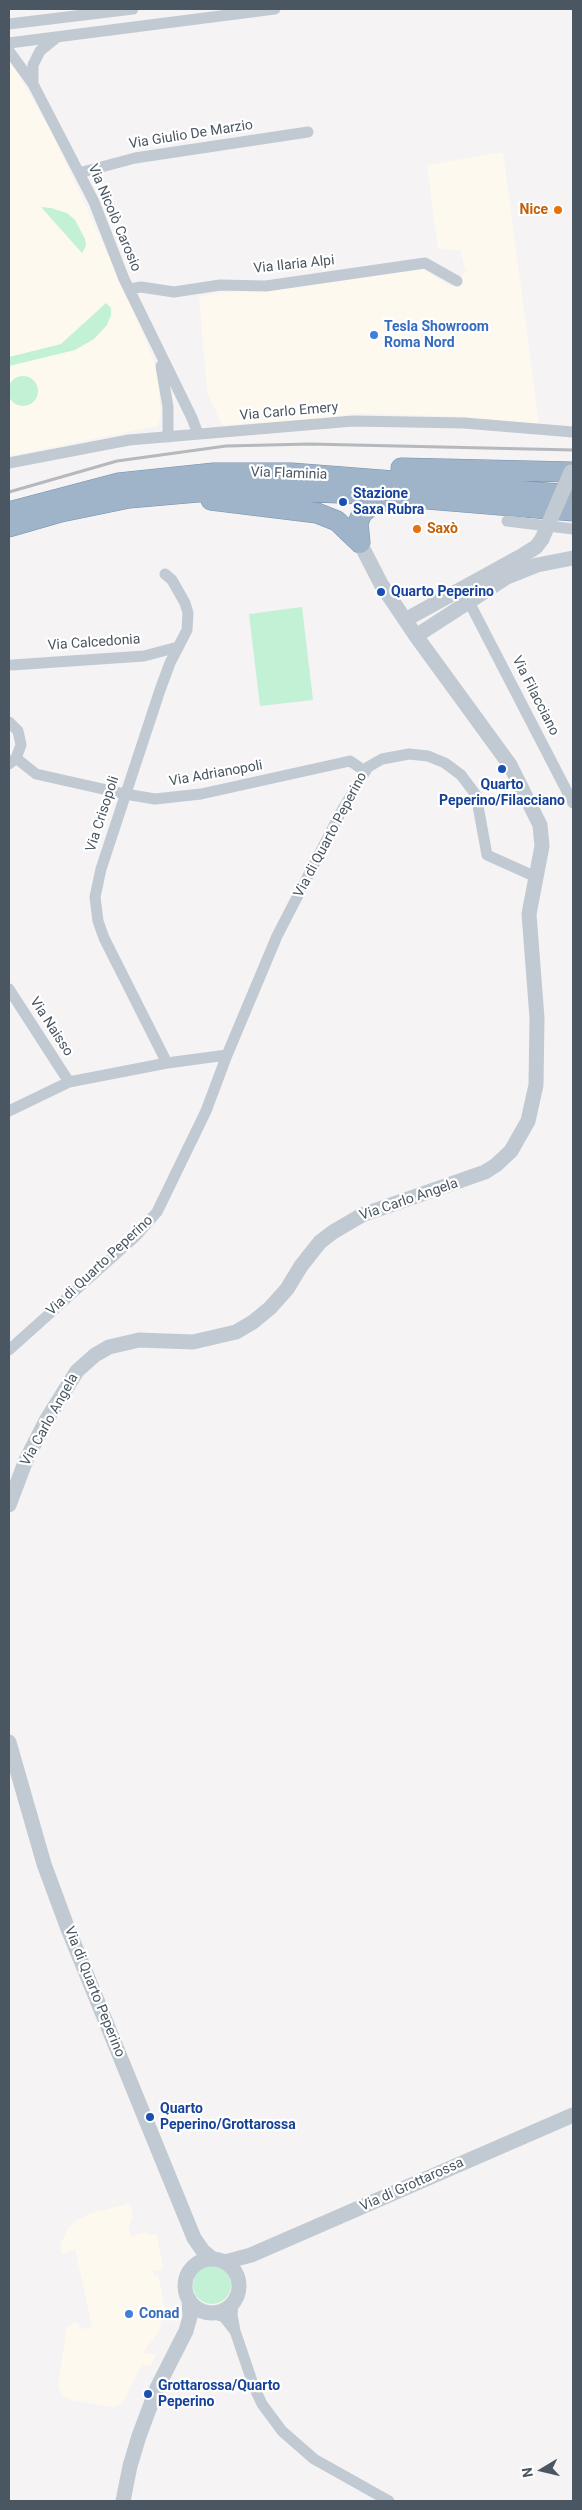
<!DOCTYPE html>
<meta charset="utf-8">
<style>
body{margin:0}
#map{position:relative;width:582px;height:2510px;overflow:hidden;background:#f5f3f3;font-family:Roboto,sans-serif}
canvas{display:block}
.frame{position:absolute;inset:0;border:10px solid #4a5661;pointer-events:none}
.north{position:absolute;left:517px;top:2445px;width:50px;height:50px;-webkit-text-stroke:4px #fff;paint-order:stroke;rotate:261deg;font-size:14px;font-weight:700;line-height:20px;text-align:center;color:#4a5661}
.north::after{content:'';display:block;margin:auto;width:18px;height:22px;background:#4a5661;clip-path:polygon(50% 0,100% 100%,50% 72%,0 100%)}
</style>
<div id="map">
<canvas width="582" height="2510"></canvas>
<div class="frame"></div>
<div class="north">N</div>
</div>
<script>
const c = document.querySelector('canvas').getContext('2d');
c.lineJoin = 'round';
function fillPath(path, color) {
  c.fillStyle = color;
  c.fill(path, 'evenodd');
}
function toPath(rows) {
  const path = new Path2D();
  for (const r of rows) {
    if (r.length === 3) {
      path.moveTo(r[0] + r[2], r[1]);
      path.arc(r[0], r[1], r[2], 0, 2 * Math.PI);
      continue;
    }
    path.moveTo(r[0], r[1]);
    for (let i = 2; i < r.length; i += 2) path.lineTo(r[i], r[i + 1]);
  }
  return path;
}
function stroke(path, color, width, dash) {
  c.strokeStyle = color;
  c.lineWidth = width;
  c.lineCap = dash ? 'butt' : 'round';
  c.setLineDash(dash || []);
  c.stroke(path);
}
function label(font, color, halo, rows, align = 'center') {
  c.font = font + ' Roboto,sans-serif';
  c.lineWidth = 4.5;
  c.setLineDash([]);
  c.textBaseline = 'middle';
  c.strokeStyle = halo;
  c.fillStyle = color;
  for (const [text, x, y, turn = 0] of rows) {
    c.save();
    c.translate(x, y);
    c.rotate((+turn || 0) * Math.PI / 180);
    c.textAlign = isNaN(turn) ? turn : align;
    if (halo) c.strokeText(text, 0, 0);
    c.fillText(text, 0, 0);
    c.restore();
  }
}
const commercial = toPath([
 [9,59,51,131,131,304,157,369,161,414,158,426,9,456],
 [503,152,539,424,468,417,356,413,320,419,222,425,207,392,199,296,421,268,451,287,466,272,460,250,438,249,427,165],
 [130,2203,133,2217,129,2224,130,2236,148,2232,149,2235,156,2234,163,2266,162,2270,153,2270,154,2276,158,2275,166,2312,162,2313,160,2330,143,2352,143,2354,156,2354,151,2365,143,2365,140,2368,122,2404,113,2407,70,2400,61,2394,58,2385,67,2328,74,2322,79,2324,81,2329,92,2327,75,2249,61,2255,61,2243,68,2228,75,2221,89,2214]
]);
const green = toPath([
 [41,207,51,208,67,213,75,220,85,239,86,246,82,253],
 [106,303,111,308,111,315,107,325,94,339,75,350,9,366,9,357,61,344],
 [23,391,15],
 [302,607,313,700,260,706,249,614],
 [212,2285,19]
]);
const minor = toPath([
 [9,24,133,9],
 [9,43,275,9],
 [9,51,33,84,94,202,124,279,192,418,198,434],
 [33,84,33,65,40,51,56,38],
 [79,173,135,158,308,132],
 [129,289,141,287,174,292,220,285,266,286,425,263,457,281],
 [161,366,168,407,168,437],
 [9,463,129,440,353,421,464,423,573,432],
 [507,521,573,529],
 [165,574,172,580,185,603,188,613,187,630,170,663,160,690,101,869,95,897,98,921,104,938,167,1063],
 [469,602,573,803],
 [12,665,144,656,178,647],
 [9,722,18,731,21,745,16,758,9,764],
 [16,758,36,774,125,794,155,799,201,794,350,761,365,771],
 [9,989,69,1082],
 [9,1111,69,1082,167,1063,227,1055],
 [9,1350,136,1236,157,1212,206,1111,227,1055,277,936,341,812,368,767,382,759,409,754,428,756,445,763,461,775,476,795,487,855,536,877],
 [233,2303,232,2315,235,2331,254,2387,262,2404,282,2431,314,2459,389,2501],
 [213,2313,224,2317,234,2330]
]);
const tertiary = toPath([
 [405,620,523,555,536,547,542,539],
 [416,636,507,577,537,565,573,558],
 [9,1505,26,1460,47,1419,77,1371,95,1355,109,1347,139,1340,193,1342,236,1332,253,1322,270,1308,287,1289,301,1266,320,1242,333,1232,362,1215,485,1172,496,1165,511,1151,528,1121,536,1085,537,1018,529,914,542,846,540,825,510,765,416,636,381,584,360,543],
 [9,1742,44,1864,68,1929,194,2238,203,2251,213,2259],
 [212,2286,27],
 [225,2262,251,2255,573,2115],
 [123,2501,130,2466,139,2436,157,2388,186,2331,190,2317,189,2299]
]);
const trunk = toPath([
 [401,468,571,472],
 [211,500,317,513,337,521,360,543],
 [9,512,119,483,214,473,291,473,573,495],
 [9,527,61,512,129,498,232,489,367,494,573,511],
 [360,543,358,523,362,513,373,504,392,499]
]);
const rail = toPath([
 [9,492,117,461,226,446,310,444,573,450]
]);
const tertiaryBridge = toPath([
 [542,539,571,472]
]);
const markers = [
 [558,210,5,"#e8710a"],
 [374,335,5,"#3f7fe0"],
 [343,502,5,"#1a4fb4"],
 [417,529,5,"#e8710a"],
 [381,592,5,"#1a4fb4"],
 [502,769,5,"#1a4fb4"],
 [150,2117,5,"#1a4fb4"],
 [129,2314,5,"#3f7fe0"],
 [148,2394,5,"#1a4fb4"]
];
const streetNames = [
 ["Via Giulio De Marzio",191,135,-9],
 ["Via Nicolò Carosio",114,218,67],
 ["Via Ilaria Alpi",294,265,-6],
 ["Via Carlo Emery",289,412,-5],
 ["Via Flaminia",289,474,2],
 ["Via Calcedonia",94,643,-4],
 ["Via Filacciano",535,696,63],
 ["Via Adrianopoli",216,774,-10],
 ["Via Crisopoli",103,814,-72],
 ["Via di Quarto Peperino",331,835,-62],
 ["Via Naisso",51,1027,57],
 ["Via Carlo Angela",409,1200,-19],
 ["Via di Quarto Peperino",100,1266,-43],
 ["Via Carlo Angela",50,1420,-61],
 ["Via di Quarto Peperino",94,1992,68],
 ["Via di Grottarossa",412,2185,-24]
];
const foodNames = [
 ["Nice",548,210],
 ["Saxò",427,529,"left"]
];
const shopNames = [
 ["Tesla Showroom",384,327],
 ["Roma Nord",384,343],
 ["Conad",139,2314]
];
const transitNames = [
 ["Stazione",353,494],
 ["Saxa Rubra",353,510],
 ["Quarto Peperino",391,592],
 ["Quarto",502,785,"center"],
 ["Peperino/Filacciano",502,801,"center"],
 ["Quarto",160,2109],
 ["Peperino/Grottarossa",160,2125],
 ["Grottarossa/Quarto",158,2386],
 ["Peperino",158,2402]
];
fillPath(commercial, '#fdf9ef');
fillPath(green, '#c3f1d5');
stroke(trunk, '#7690ad', 21);
stroke(minor, '#c1cad2', 11);
stroke(tertiary, '#c1cad2', 15);
stroke(trunk, '#9fb4c9', 20);
stroke(rail, '#b5b8bd', 3);
stroke(tertiaryBridge, '#c1cad2', 15);
for (const [x, y, r, color] of markers) {
  const dot = new Path2D();
  dot.arc(x, y, r, 0, 2 * Math.PI);
  c.fillStyle = color;
  c.fill(dot);
  stroke(dot, '#fff', 2);
}
label('14px', '#4a5661', '#fff', streetNames);
label('bold 14px', '#c56008', '#fff', foodNames, 'right');
label('bold 14px', '#366cbe', '#fff', shopNames, 'left');
label('bold 14px', '#164399', '#fff', transitNames, 'left');
</script>
